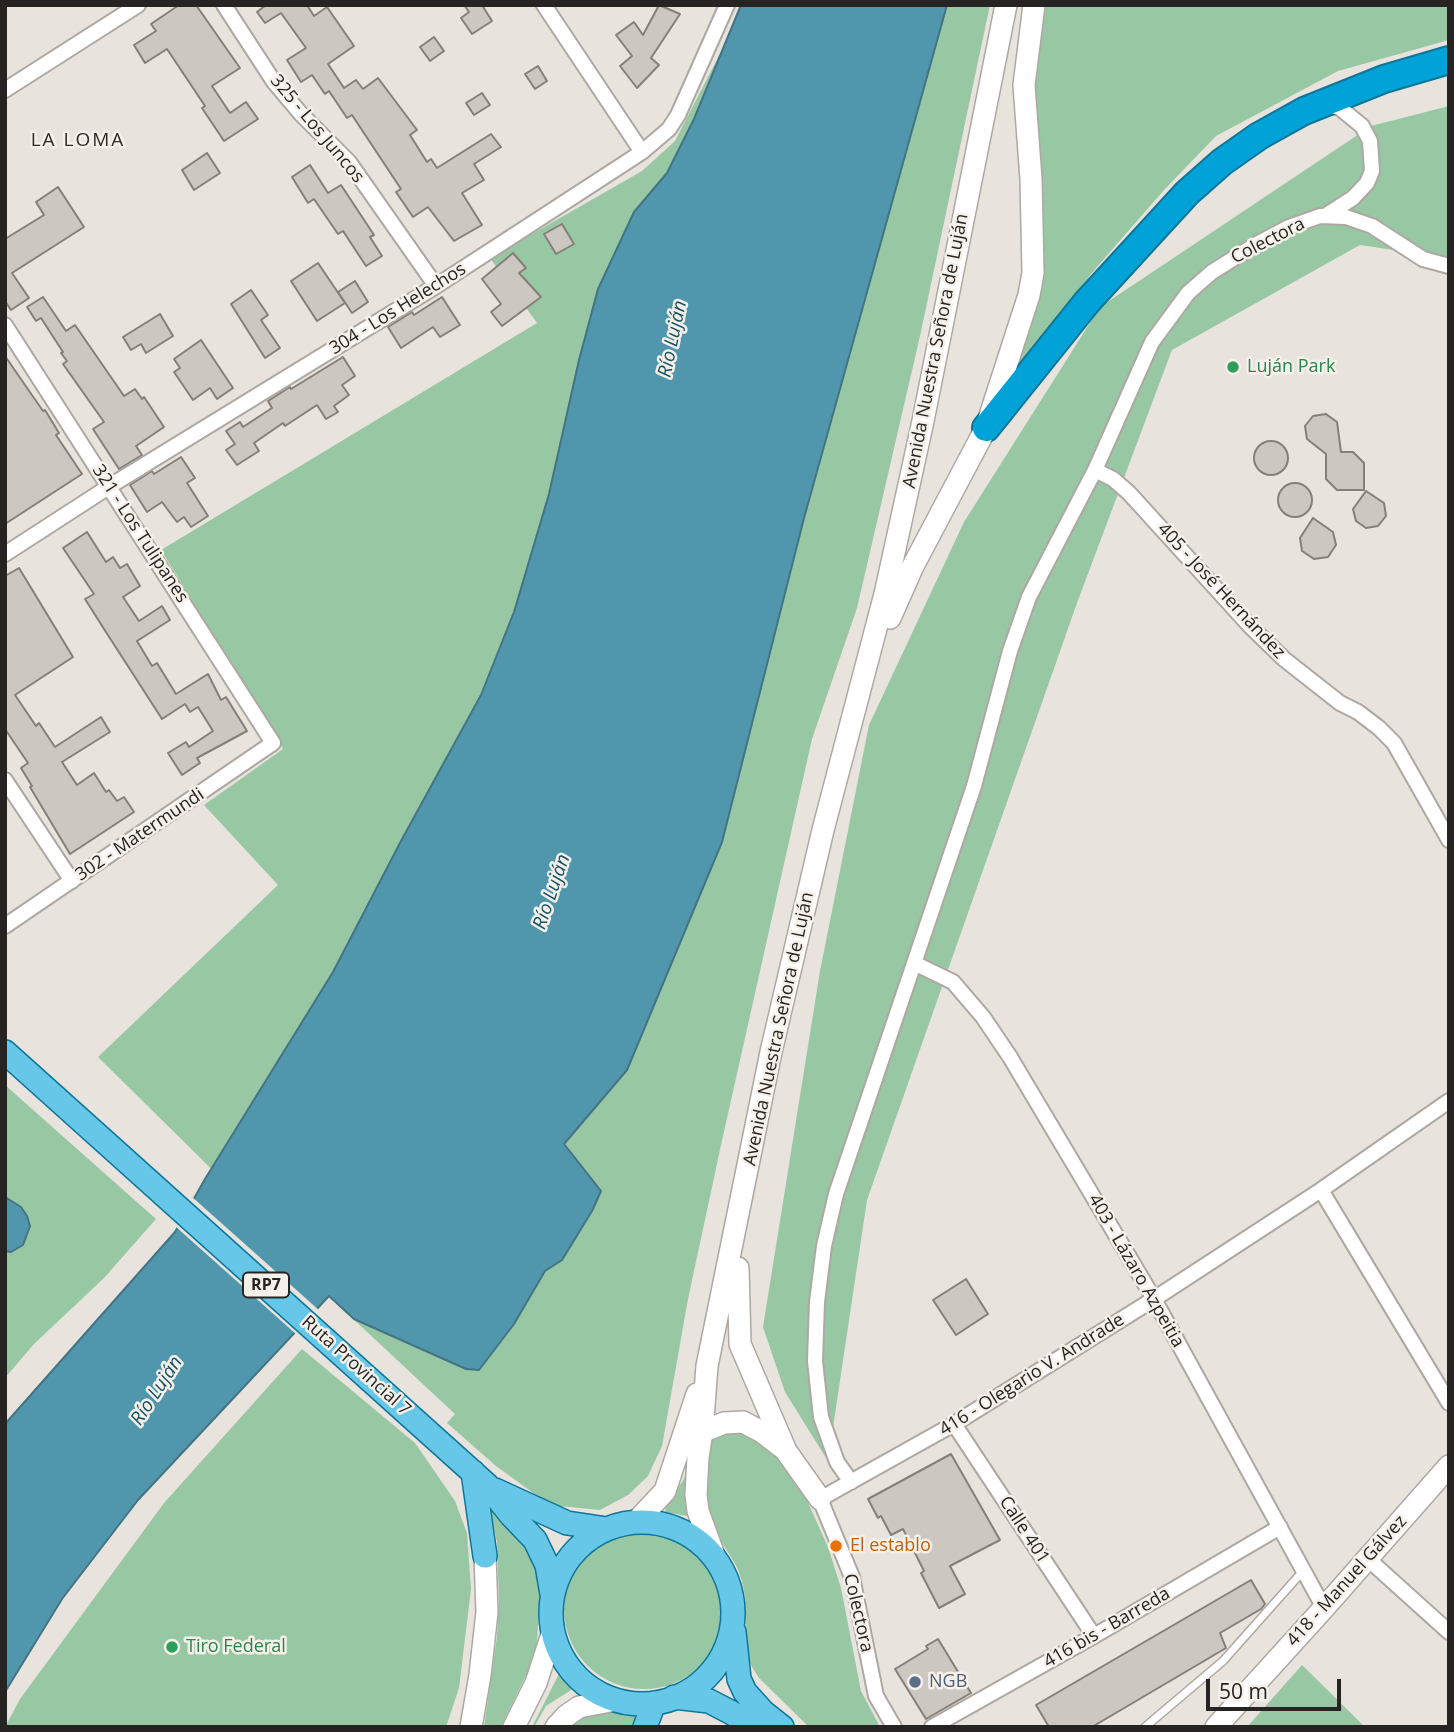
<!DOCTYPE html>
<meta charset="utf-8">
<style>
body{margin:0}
#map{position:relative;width:1454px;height:1732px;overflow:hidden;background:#e8e3dc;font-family:"Open Sans",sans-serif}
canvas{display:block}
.frame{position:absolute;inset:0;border:7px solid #262422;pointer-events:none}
.scale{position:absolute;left:1206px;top:1679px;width:135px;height:32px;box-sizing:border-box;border:4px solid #262422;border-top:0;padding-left:9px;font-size:21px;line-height:24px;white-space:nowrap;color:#262422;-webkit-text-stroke:5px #f5f0e9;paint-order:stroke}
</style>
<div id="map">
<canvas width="1454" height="1732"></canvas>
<div class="frame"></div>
<div class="scale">50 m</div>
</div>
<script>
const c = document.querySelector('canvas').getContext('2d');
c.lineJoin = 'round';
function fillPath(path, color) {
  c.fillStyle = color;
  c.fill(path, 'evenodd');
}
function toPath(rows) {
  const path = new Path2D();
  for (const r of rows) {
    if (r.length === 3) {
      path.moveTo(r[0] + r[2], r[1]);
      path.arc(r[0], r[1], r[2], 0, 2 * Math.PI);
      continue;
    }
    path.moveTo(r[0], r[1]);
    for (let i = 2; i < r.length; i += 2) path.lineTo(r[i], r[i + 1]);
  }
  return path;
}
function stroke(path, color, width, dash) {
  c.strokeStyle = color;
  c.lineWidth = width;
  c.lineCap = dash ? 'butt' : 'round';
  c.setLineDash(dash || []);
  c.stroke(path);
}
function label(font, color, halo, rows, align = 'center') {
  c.font = font + ' "Open Sans",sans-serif';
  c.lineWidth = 5;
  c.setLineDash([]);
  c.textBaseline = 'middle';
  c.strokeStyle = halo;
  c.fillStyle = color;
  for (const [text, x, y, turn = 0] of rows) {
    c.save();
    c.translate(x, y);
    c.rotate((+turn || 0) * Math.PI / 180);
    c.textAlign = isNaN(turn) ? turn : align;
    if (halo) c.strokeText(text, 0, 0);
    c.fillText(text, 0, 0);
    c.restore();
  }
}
const green = toPath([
 [745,5,544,598,248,1205,98,1057,278,885,204,805,283,749,161,550,537,323,490,258,642,171,675,141],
 [885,5,990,5,920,336,857,608,812,739,721,1145,688,1299,662,1446,648,1476,628,1495,600,1510,559,1506,543,1500,496,1466,447,1423,455,1414,335,1302,410,1241],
 [1041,5,1449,5,1449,40,1338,71,1216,136,1164,190,1096,268,1015,368,1035,128,1036,40],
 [1449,106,1449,258,1360,245,1172,350,1077,603,867,1200,828,1461,785,1392,763,1327,820,971,869,725,964,522,1100,307,1371,126],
 [5,1085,156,1219,104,1278,34,1344,5,1378],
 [302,1349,415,1443,455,1501,467,1533,471,1589,459,1688,446,1727,5,1727,20,1699,164,1503],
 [729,1426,763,1438,800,1485,828,1547,841,1588,861,1691,880,1727,809,1727,759,1678,752,1667,747,1655,745,1596,742,1581,737,1567,716,1533,703,1496,710,1441,720,1431],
 [694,1441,690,1511,687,1516,665,1512,666,1506,684,1479],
 [489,1502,522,1534,541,1574,537,1643,530,1667,501,1727,484,1727,497,1636,499,1599,497,1542],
 [644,1609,80],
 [1302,1665,1365,1727,1247,1727],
 [561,1670,576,1687,546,1706,534,1727,532,1727],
 [616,1708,644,1710,637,1727,563,1727,582,1713]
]);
const water = toPath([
 [741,5,947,5,804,518,722,842,627,1070,564,1144,601,1191,592,1211,562,1260,545,1271,514,1324,479,1370,466,1369,354,1319,329,1296,138,1500,62,1599,5,1692,5,1424,175,1232,205,1179,333,972,401,841,481,695,514,612,549,494,579,360,598,289,634,212,667,173,694,119,741,5],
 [5,1197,21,1207,27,1216,30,1226,23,1245,11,1252,5,1251,5,1197]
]);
const pier = toPath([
 [191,1196,320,1311,297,1335,175,1226]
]);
const building = toPath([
 [179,5,196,5,240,68,212,86,230,113,246,102,258,119,224,141,202,108,205,106,167,49,145,63,134,45,156,31,151,24,179,5],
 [266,5,307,5,314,16,327,7,354,46,328,64,344,88,356,80,363,89,378,78,417,130,410,135,427,162,431,159,437,168,491,134,501,147,474,164,484,180,462,193,482,225,454,241,428,207,413,217,396,192,401,189,352,115,347,118,329,91,325,94,312,75,301,82,287,60,306,48,281,13,265,23,257,12,266,5],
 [464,5,482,5,492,21,472,34,461,18,469,12,464,5],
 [659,5,680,14,651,58,659,65,637,88,620,66,632,56,616,35,634,22,643,35,659,5],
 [434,37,444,51,430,61,420,47,434,37],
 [538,66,547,81,535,89,525,74,538,66],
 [482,93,490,105,474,115,466,103,482,93],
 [207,153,220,173,194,190,182,170,207,153],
 [310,165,328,193,341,185,374,235,370,237,382,256,366,266,343,231,338,234,314,199,308,203,292,177,310,165],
 [58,187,84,227,12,273,29,298,11,310,5,301,5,239,44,215,36,202,58,187],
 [562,224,574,244,556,254,544,234,562,224],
 [513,253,526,268,519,273,541,297,502,326,491,312,501,304,482,279,513,253],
 [318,263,345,303,317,321,291,281,318,263],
 [355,281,368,302,352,313,338,292,355,281],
 [251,290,268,315,261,320,280,348,265,358,231,304,251,290],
 [43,297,66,331,75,325,124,396,135,389,142,399,144,397,164,427,136,446,142,455,119,469,93,429,104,422,63,364,67,361,61,353,63,352,41,318,36,321,27,307,43,297],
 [442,297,460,325,440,337,433,327,401,348,388,327,412,312,414,315,442,297],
 [160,314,173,336,146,353,141,344,131,350,123,337,160,314],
 [201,340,233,388,217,399,210,388,193,400,174,372,180,368,174,359,201,340],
 [5,356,43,411,45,410,59,433,56,435,82,474,5,524,5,356],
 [343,357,355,376,342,385,349,395,334,406,338,412,326,419,317,405,285,426,283,423,254,443,259,451,237,465,226,450,235,444,226,431,240,422,243,427,272,408,268,401,290,387,291,389,343,357],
 [1326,414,1337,422,1341,452,1353,452,1364,463,1364,490,1337,490,1326,479,1326,454,1307,439,1305,426,1313,416,1326,414],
 [1271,458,17],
 [181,457,195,478,187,483,208,516,191,527,184,517,177,522,162,502,147,512,130,485,152,471,154,474,181,457],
 [1295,500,17],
 [1366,491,1384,503,1386,516,1378,526,1366,528,1356,521,1353,509,1366,491],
 [1313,518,1333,532,1336,545,1328,557,1314,559,1302,551,1300,538,1313,518],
 [87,532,106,562,113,557,120,568,127,564,140,586,123,597,139,621,162,606,170,620,137,641,152,666,157,663,176,694,208,674,221,700,226,697,247,731,197,758,200,763,182,775,168,753,186,742,189,747,213,731,198,707,190,712,185,704,162,719,104,629,85,599,94,594,63,548,87,532],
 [19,568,73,657,15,695,36,726,39,723,55,747,101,717,110,732,62,762,77,785,94,773,106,792,109,790,117,801,124,797,134,812,70,854,30,787,32,786,21,768,28,763,5,729,5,576,19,568],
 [966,1279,988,1314,956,1335,933,1300,966,1279],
 [951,1454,1000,1540,950,1566,965,1594,939,1608,921,1573,924,1571,903,1529,891,1535,881,1516,878,1518,868,1499,951,1454],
 [1251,1580,1265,1604,1261,1609,1220,1633,1226,1648,1092,1727,1049,1727,1036,1705,1251,1580],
 [938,1639,971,1693,926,1719,895,1669,928,1649,926,1646,938,1639]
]);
const lane = toPath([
 [1145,1727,1223,1661,1303,1571]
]);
const street = toPath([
 [224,5,274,82,301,114,349,162,436,286],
 [544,5,642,152],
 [5,90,138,5],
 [1325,216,1353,198,1367,183,1372,171,1370,141,1362,126,1340,108,1327,105],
 [5,325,273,743,5,926],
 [1095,470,1113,479,1129,493,1250,626,1284,659,1340,703,1358,712,1379,728,1394,743,1449,840],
 [5,554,110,486,436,286,642,152,669,129,678,115,727,5],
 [5,780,72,881],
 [914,963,953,982,983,1017,1010,1057,1154,1299,1324,1608],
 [1321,1190,1449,1403],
 [954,1424,1094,1636],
 [851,1482,837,1462,821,1417,815,1361,817,1302,824,1246,836,1194,974,786,1010,651,1029,597,1095,470,1152,342,1188,293,1212,272,1255,245,1289,227,1320,216,1346,217,1372,226,1423,259,1449,266],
 [1368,1559,1449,1632],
 [894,1727,876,1696,852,1577,820,1499,954,1424,1154,1299,1321,1190,1449,1101],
 [932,1727,1094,1636,1280,1527]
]);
const secondary = toPath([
 [890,618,913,566,986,428,1029,295,1033,273,1031,179,1024,85,1034,5],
 [738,1268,740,1344,786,1451,820,1499],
 [702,1432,724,1423,743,1422,762,1432,784,1449],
 [636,1522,665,1491,697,1394],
 [715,1558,698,1511,696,1495,698,1457,702,1432,707,1366,771,1052,823,830,885,594,923,421,1006,5],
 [471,1727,480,1675,487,1612,485,1556],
 [514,1727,536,1683,553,1631],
 [556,1727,566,1716,579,1707,616,1700],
 [1216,1727,1324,1608,1449,1466]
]);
const primary = toPath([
 [5,1052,487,1485,511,1515,535,1540,547,1565,552,1594],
 [473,1472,485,1556],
 [495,1490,567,1523,607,1529],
 [642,1613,91],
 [734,1632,739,1679,745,1692,763,1712,782,1727],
 [674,1697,709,1701,734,1714,750,1727],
 [645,1727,654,1703]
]);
const highway = toPath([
 [986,428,1087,302,1187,193,1222,162,1259,136,1304,111,1384,79,1449,60]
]);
const markers = [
 [1233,367,7,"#2e9e5b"],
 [836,1546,7,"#e8710a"],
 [172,1647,7,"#2e9e5b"],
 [915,1682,7,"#5c6f8a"]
];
const shields = [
 [266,1285,46]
];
const shieldNames = [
 ["RP7",266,1285]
];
const streetNames = [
 ["325 - Los Juncos",317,129,50],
 ["Colectora",1268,241,-27],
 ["304 - Los Helechos",398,309,-32],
 ["Avenida Nuestra Señora de Luján",936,351,-79],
 ["321 - Los Tulipanes",140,534,57],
 ["405 - José Hernández",1221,591,47],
 ["302 - Matermundi",140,835,-34],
 ["Avenida Nuestra Señora de Luján",779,1029,-78],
 ["403 - Lázaro Azpeitia",1136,1271,60],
 ["Ruta Provincial 7",356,1366,42],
 ["416 - Olegario V. Andrade",1032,1375,-32],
 ["Calle 401",1024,1530,57],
 ["418 - Manuel Gálvez",1347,1581,-48],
 ["Colectora",858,1613,77],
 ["416 bis - Barreda",1107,1628,-30]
];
const leisureNames = [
 ["Luján Park",1247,367],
 ["Tiro Federal",186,1647]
];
const foodNames = [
 ["El establo",850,1546]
];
const serviceNames = [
 ["NGB",929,1682]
];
const neighbourhoodNames = [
 ["LA LOMA",78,141]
];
const waterNames = [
 ["Río Luján",673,339,-78],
 ["Río Luján",552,892,-71],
 ["Río Luján",157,1391,-57]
];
fillPath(green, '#98c7a3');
fillPath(water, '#5097ae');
stroke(water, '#437484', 2);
fillPath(pier, '#e8e3dc');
fillPath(building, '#ccc8c1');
stroke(building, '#848079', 2);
stroke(lane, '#ada8a1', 10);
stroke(street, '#ada8a1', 18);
stroke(secondary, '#ada8a1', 24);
stroke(primary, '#0e7698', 26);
stroke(highway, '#0e7698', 30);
stroke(lane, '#fff', 7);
stroke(street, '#fff', 14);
stroke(secondary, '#fff', 21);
stroke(primary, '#67c7e8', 23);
stroke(highway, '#01a2d8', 26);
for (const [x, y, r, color] of markers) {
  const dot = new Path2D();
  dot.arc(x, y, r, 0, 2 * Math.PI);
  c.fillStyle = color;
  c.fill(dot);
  stroke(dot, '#f5f0e9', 2.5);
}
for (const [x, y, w] of shields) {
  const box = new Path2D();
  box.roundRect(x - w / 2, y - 12.5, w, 25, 5);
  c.fillStyle = '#f5f0e9';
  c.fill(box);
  stroke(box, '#262422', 2);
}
label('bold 16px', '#262422', null, shieldNames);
label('18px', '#262422', '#f5f0e9', streetNames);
label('18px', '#27864d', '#f5f0e9', leisureNames, 'left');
label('18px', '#c56008', '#f5f0e9', foodNames, 'left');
label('18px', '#4e5e75', '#f5f0e9', serviceNames, 'left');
c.letterSpacing = '2px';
label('19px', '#2f2c26', '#f5f0e9', neighbourhoodNames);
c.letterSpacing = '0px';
label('italic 19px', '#165263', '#f5f0e9', waterNames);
</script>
